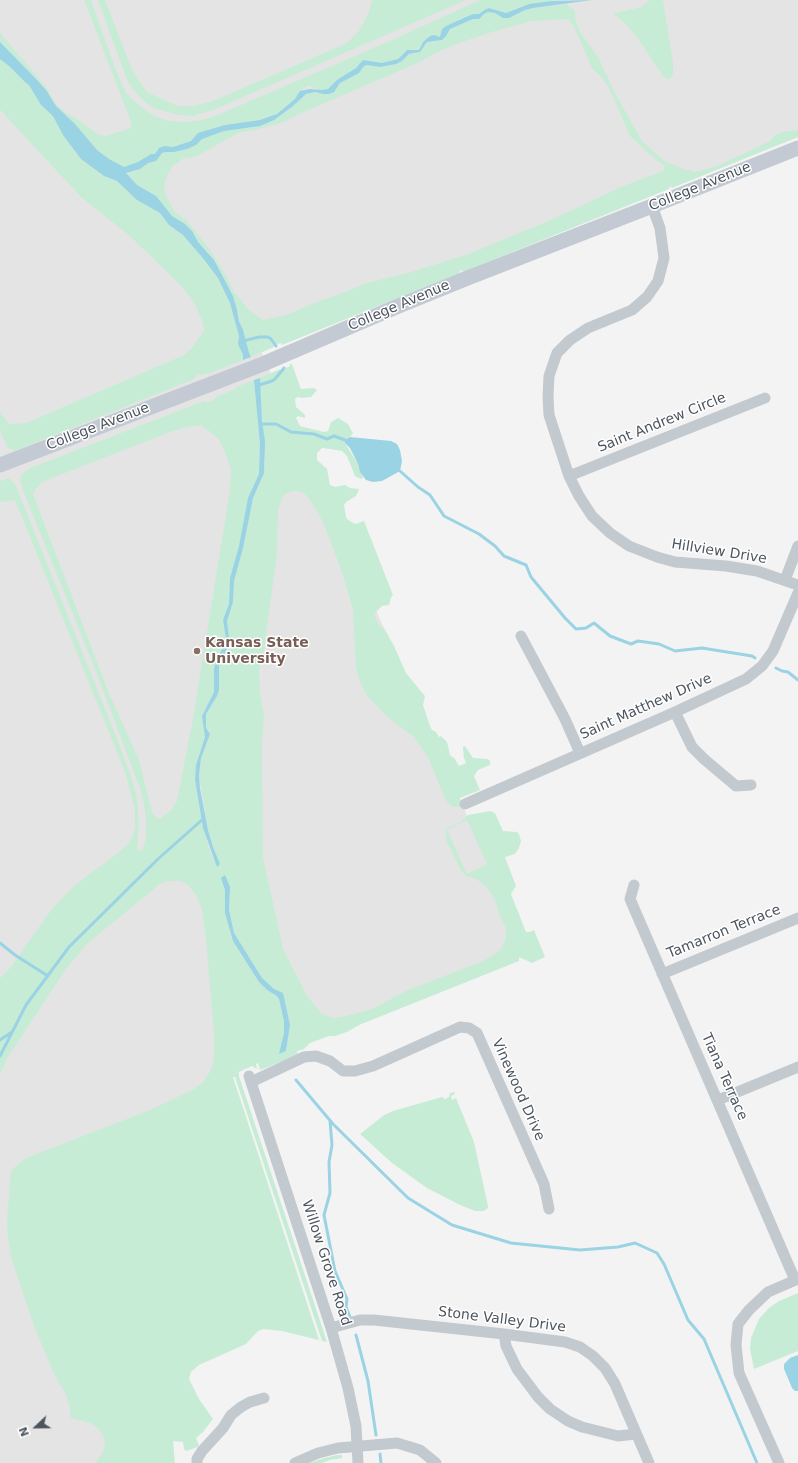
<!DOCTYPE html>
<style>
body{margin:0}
#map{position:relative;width:798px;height:1463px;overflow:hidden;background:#f4f3f3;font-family:"DejaVu Sans",sans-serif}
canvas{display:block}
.north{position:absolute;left:16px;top:1407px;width:40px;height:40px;-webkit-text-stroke:3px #fff;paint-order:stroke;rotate:248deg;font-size:11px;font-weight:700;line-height:16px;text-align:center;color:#4c555e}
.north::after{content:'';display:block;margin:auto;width:14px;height:18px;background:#4c555e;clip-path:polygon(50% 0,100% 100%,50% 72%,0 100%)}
</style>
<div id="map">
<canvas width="798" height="1463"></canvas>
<div class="north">N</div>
</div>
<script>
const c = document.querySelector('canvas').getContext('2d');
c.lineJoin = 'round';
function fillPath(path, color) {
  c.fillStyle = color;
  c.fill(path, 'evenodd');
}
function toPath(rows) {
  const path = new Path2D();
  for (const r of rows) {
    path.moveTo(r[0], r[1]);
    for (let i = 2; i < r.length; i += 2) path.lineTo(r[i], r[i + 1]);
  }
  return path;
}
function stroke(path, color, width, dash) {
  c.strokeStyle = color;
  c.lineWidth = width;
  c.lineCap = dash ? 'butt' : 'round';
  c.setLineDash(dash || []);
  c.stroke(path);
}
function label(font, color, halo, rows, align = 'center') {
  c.font = font + ' "DejaVu Sans",sans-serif';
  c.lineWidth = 3;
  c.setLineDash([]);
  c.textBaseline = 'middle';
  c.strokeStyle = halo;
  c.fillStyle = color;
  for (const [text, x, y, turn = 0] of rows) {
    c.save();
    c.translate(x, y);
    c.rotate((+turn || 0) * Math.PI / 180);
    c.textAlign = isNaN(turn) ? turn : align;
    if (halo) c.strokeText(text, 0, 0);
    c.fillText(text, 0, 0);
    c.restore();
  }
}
const education = toPath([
 [0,0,798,0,798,137,261,351,527,951,223,1071,181,1360,114,1463,0,1463]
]);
const green = toPath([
 [84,0,91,0,115,68,126,93,141,107,156,117,169,121,185,122,202,120,220,114,392,40,480,0,556,0,520,7,506,13,489,8,486,9,479,15,473,14,446,26,442,29,440,37,436,36,423,42,419,50,407,50,397,59,390,61,382,63,363,60,356,68,337,80,328,89,321,90,314,88,311,86,307,86,300,91,295,99,277,114,260,120,225,125,198,133,191,141,173,147,165,146,158,150,156,154,151,154,138,162,124,167,109,159,97,150,75,124,56,106,46,90,36,79,0,42,0,33,46,87,55,103,66,113,76,118,96,133,105,136,125,130,130,128,131,122],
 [98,0,105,0,133,72,147,92,178,106,193,106,213,101,347,43,359,31,369,12,372,0,466,0,216,109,193,116,180,115,156,109,146,103,138,95,129,84,123,69],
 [650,0,663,0,673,63,673,74,670,79,667,79,663,76,639,40,623,21,613,14,641,7],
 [568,4,567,5,575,10,575,18,580,32,598,57,616,95,642,141,663,160,683,169,690,170,693,172,703,170,719,165,766,143,771,140,775,135,782,132,798,130,798,137,672,188,671,185,668,187,669,189,463,272,462,269,459,270,460,273,282,345,281,343,274,344,271,338,270,339,274,347,251,357,247,348,233,296,210,254,198,242,192,231,185,224,172,216,156,196,137,185,126,174,140,169,148,163,156,161,162,153,166,152,174,152,187,149,196,145,202,139,224,131,260,126,274,120,293,106,306,94,310,92,318,93,336,90,340,83,359,73,363,67,367,65,380,67,396,64,402,61,409,54,416,54,425,46,427,42,438,41,446,36,450,29,473,19,479,19,483,14,488,12,495,13,503,18,514,16,525,10,533,8],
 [569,19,574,27,592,68,603,79,611,92,630,136,655,159,665,166,663,171,623,186,553,219,471,253,408,273,366,283,345,292,314,303,286,315,263,320,249,310,234,292,224,272,208,247,186,220,175,212,166,196,164,185,168,173,173,166,184,158,195,157,240,132,255,130,284,122,297,115,422,61,434,54,451,46,492,32,532,21],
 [0,59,9,66,25,82,29,85,41,105,53,115,63,135,81,159,104,176,117,181,137,200,160,213,169,225,183,235,202,257,218,278,230,303,239,336,238,344,243,355,243,360,211,373,200,375,198,374,194,379,15,451,8,448,4,440,0,430,0,412,9,424,26,423,184,355,191,349,204,331,203,323,195,304,183,288,130,236,81,197,2,112,0,110],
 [290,364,292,364,301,389,314,388,317,390,311,397,302,398,298,397,295,399,296,407,305,415,305,418,298,416,296,418,300,426,324,432,328,431,331,422,338,418,348,424,351,430,353,433,350,437,345,440,345,443,358,464,363,478,361,479,355,476,347,456,342,451,330,449,322,448,317,453,317,460,327,469,330,485,335,487,345,485,350,488,359,489,356,496,346,502,344,505,346,517,347,519,355,524,364,521,393,595,391,597,389,605,382,606,374,614,380,627,384,628,394,646,406,673,425,696,423,705,430,726,432,730,436,732,439,737,441,736,447,742,450,755,455,759,459,766,466,763,463,755,464,755,463,750,463,747,465,746,473,758,488,759,490,761,490,765,478,770,474,776,480,790,460,798,463,807,452,807,445,799,428,757,413,736,387,717,368,697,360,682,356,668,353,610,343,575,325,527,316,509,308,497,302,492,293,491,285,494,281,501,278,511,277,555,264,649,259,671,260,693,264,715,262,746,263,857,283,949,307,996,321,1013,333,1018,346,1016,372,1009,408,990,483,961,493,955,500,950,506,938,506,928,499,914,495,900,486,886,476,879,468,877,462,872,447,842,445,831,446,829,461,822,468,815,490,811,495,813,503,831,517,832,519,834,521,841,519,848,515,854,505,857,516,886,511,894,526,932,530,932,534,930,545,957,532,963,519,957,519,961,359,1025,347,1032,335,1036,329,1036,310,1043,304,1049,297,1051,298,1055,263,1069,260,1070,258,1063,256,1064,257,1069,252,1066,239,1072,239,1076,327,1342,322,1341,235,1077,233,1077,319,1340,282,1331,263,1329,258,1331,246,1344,199,1365,191,1372,189,1379,199,1399,213,1419,203,1432,196,1438,199,1445,198,1447,186,1451,184,1449,183,1442,173,1441,175,1463,96,1463,104,1449,105,1442,103,1435,96,1427,90,1423,71,1418,69,1404,66,1395,53,1372,34,1326,12,1261,8,1239,7,1218,11,1171,18,1164,26,1158,150,1110,194,1089,203,1082,209,1073,213,1064,214,1054,214,1034,206,940,202,910,196,895,188,885,180,881,168,881,161,883,87,944,68,966,8,1057,0,1074,0,978,11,967,51,910,75,885,118,853,127,845,133,836,135,827,135,810,125,772,15,500,0,502,0,481,9,478,16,486,114,731,131,776,137,798,139,822,137,849,141,851,143,849,146,837,146,818,142,794,95,669,22,488,20,481,21,475,30,468,204,401,210,402,220,395,236,389,236,387,254,380,260,444,259,474,248,498,239,546,230,578,229,604,223,620,226,639,214,668,214,692,202,716,205,737,196,765,195,780,203,828,209,848,217,866,220,864,213,847,208,830,199,775,201,758,210,734,206,728,205,719,206,714,217,696,219,690,219,666,225,654,229,637,227,621,233,602,234,581,253,498,261,481,265,463,260,378,280,369,280,374,284,369,290,366],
 [201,425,218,438,225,452,231,470,230,490,193,718,177,801,171,810,160,819,156,817,152,812,139,760,108,691,33,494,34,491,42,482,170,432,187,427],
 [467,820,487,864,467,874,447,830],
 [225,875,230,887,229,910,234,933,262,978,274,989,283,993,290,1025,286,1051,280,1053,284,1033,284,1021,279,999,277,996,267,990,259,982,233,941,225,913,225,890,222,878],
 [454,1092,455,1094,451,1096,452,1100,456,1098,474,1142,488,1206,488,1208,484,1211,475,1211,460,1205,427,1188,392,1163,360,1134,384,1115,393,1111,442,1097,445,1099,449,1097,450,1093],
 [798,1293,798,1351,754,1369,750,1349,751,1338,759,1319,769,1308,779,1301],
 [337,1455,342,1455,342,1458,330,1460,322,1463,309,1463,324,1458]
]);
const water = toPath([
 [592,0,533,8,525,10,509,18,503,18,495,13,488,12,484,14,479,19,473,19,450,29,446,36,442,40,427,42,420,52,409,54,402,61,396,64,380,67,366,65,363,67,359,73,340,83,334,92,329,94,323,94,315,92,306,94,293,106,274,120,260,126,224,131,202,139,196,145,187,149,174,152,166,152,162,153,156,161,148,163,140,169,126,173,137,185,156,196,172,216,185,224,192,231,198,242,214,260,233,296,237,310,239,321,243,330,249,353,251,357,243,360,243,355,238,344,239,336,230,303,218,278,202,257,183,235,169,225,160,213,137,200,117,181,104,176,81,159,63,135,53,116,41,105,29,85,25,82,9,66,0,59,0,42,36,79,46,90,56,106,75,124,97,150,109,159,124,167,138,162,151,154,155,154,159,148,165,146,173,147,191,141,198,133,201,132,225,125,260,120,277,114,295,99,300,91,310,89,321,90,328,89,337,80,356,68,363,60,382,63,398,59,407,50,419,50,423,42,430,36,434,35,440,37,442,29,446,26,473,14,479,14,486,9,489,8,506,13,529,4,552,1],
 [260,378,262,421,265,441,264,473,253,498,243,548,234,581,233,602,227,621,229,637,229,644,219,666,219,690,217,696,206,714,206,728,210,734,201,758,199,775,200,789,208,830,213,847,220,864,217,867,203,828,195,780,196,765,205,737,202,716,214,692,214,668,226,639,223,620,229,604,230,578,239,546,248,498,259,474,260,444,254,380],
 [350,437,391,441,397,444,400,450,402,461,400,471,382,481,373,482,366,480,360,472,358,464,350,448,345,443,345,440],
 [225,875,230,887,229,910,234,933,262,978,274,989,283,993,290,1025,286,1051,279,1054,284,1033,284,1021,279,999,277,996,267,990,259,982,233,941,225,913,225,890,221,878],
 [798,1355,798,1391,795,1391,792,1388,787,1376,784,1369,784,1364,790,1358]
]);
const stream = toPath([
 [243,341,259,337,268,337,271,339,276,346],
 [259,385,272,381,275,379,284,368],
 [261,424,276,424,291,432,314,434,327,439,334,436,345,440],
 [400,471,418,487,430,495,444,516,479,534,495,546,504,556,526,565,531,577,565,618,576,629,586,628,594,623,610,636,631,644,638,641,659,644,675,651,702,648,752,656,755,658],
 [776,668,782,671,788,672,798,680],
 [0,943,15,955,48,976],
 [0,1040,12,1032],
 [0,1056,26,1005,69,947,158,859,203,819],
 [296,1080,333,1124,408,1198,452,1225,511,1243,580,1250,618,1247,635,1243,657,1253,664,1264,688,1320,704,1339,757,1463],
 [330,1121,332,1145,329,1162,330,1193,324,1215,335,1271,347,1299,346,1307,350,1317],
 [356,1335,368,1381,376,1435],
 [380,1454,381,1463]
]);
const street = toPath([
 [652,206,660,228,664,258,658,281,647,297,632,310,588,328,570,340,557,353,549,376,548,397,549,415,569,476,579,496,592,516,610,533,629,546,657,557,675,562,726,566,757,571,798,585],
 [569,476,765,398],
 [785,580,798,546],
 [521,636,565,719,580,753],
 [675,712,692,747,704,759,736,786,751,785],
 [465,804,675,712,746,679,762,666,773,651,798,593],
 [634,885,630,899,795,1280],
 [662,974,798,918],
 [249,1076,331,1328,348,1388,356,1426,358,1463],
 [251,1082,304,1057,316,1056,330,1061,343,1071,355,1071,373,1066,460,1027,469,1028,477,1033,544,1184,549,1209],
 [718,1100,798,1067],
 [331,1328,360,1320,374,1320,504,1334,565,1342,580,1347,593,1356,605,1368,615,1384,649,1463],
 [504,1334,506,1346,517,1369,538,1397,550,1409,568,1421,582,1427,618,1436,636,1434],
 [197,1463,197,1459,202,1451,223,1428,231,1415,241,1407,250,1402,264,1398],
 [295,1463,318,1453,338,1448,397,1443,420,1450,436,1463],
 [779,1463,739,1373,736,1345,738,1324,749,1310,768,1292,798,1279]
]);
const secondary = toPath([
 [0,465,263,364,396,307,465,279,652,206,798,148]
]);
const markers = [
 [197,651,4,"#8d6e63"]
];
const streetNames = [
 ["College Avenue",700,187,-22],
 ["College Avenue",399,306,-23],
 ["Saint Andrew Circle",662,423,-22],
 ["College Avenue",98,427,-21],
 ["Hillview Drive",719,552,9],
 ["Saint Matthew Drive",646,707,-24],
 ["Tamarron Terrace",724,932,-22],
 ["Tiana Terrace",724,1077,66],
 ["Vinewood Drive",518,1090,66],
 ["Willow Grove Road",326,1263,72],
 ["Stone Valley Drive",502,1320,7]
];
const educationNames = [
 ["Kansas State",205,643],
 ["University",205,659]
];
fillPath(education, '#e5e4e4');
fillPath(green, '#c7ecd6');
fillPath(water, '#99d3e4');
stroke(stream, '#99d3e4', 3);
stroke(street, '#c2c9cf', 11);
stroke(secondary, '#c3cad3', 15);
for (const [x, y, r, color] of markers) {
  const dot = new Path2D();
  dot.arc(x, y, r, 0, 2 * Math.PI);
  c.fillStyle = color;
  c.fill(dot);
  stroke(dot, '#fff', 1.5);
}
label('14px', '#4c555e', '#fff', streetNames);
label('bold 14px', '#785e54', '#fff', educationNames, 'left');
</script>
